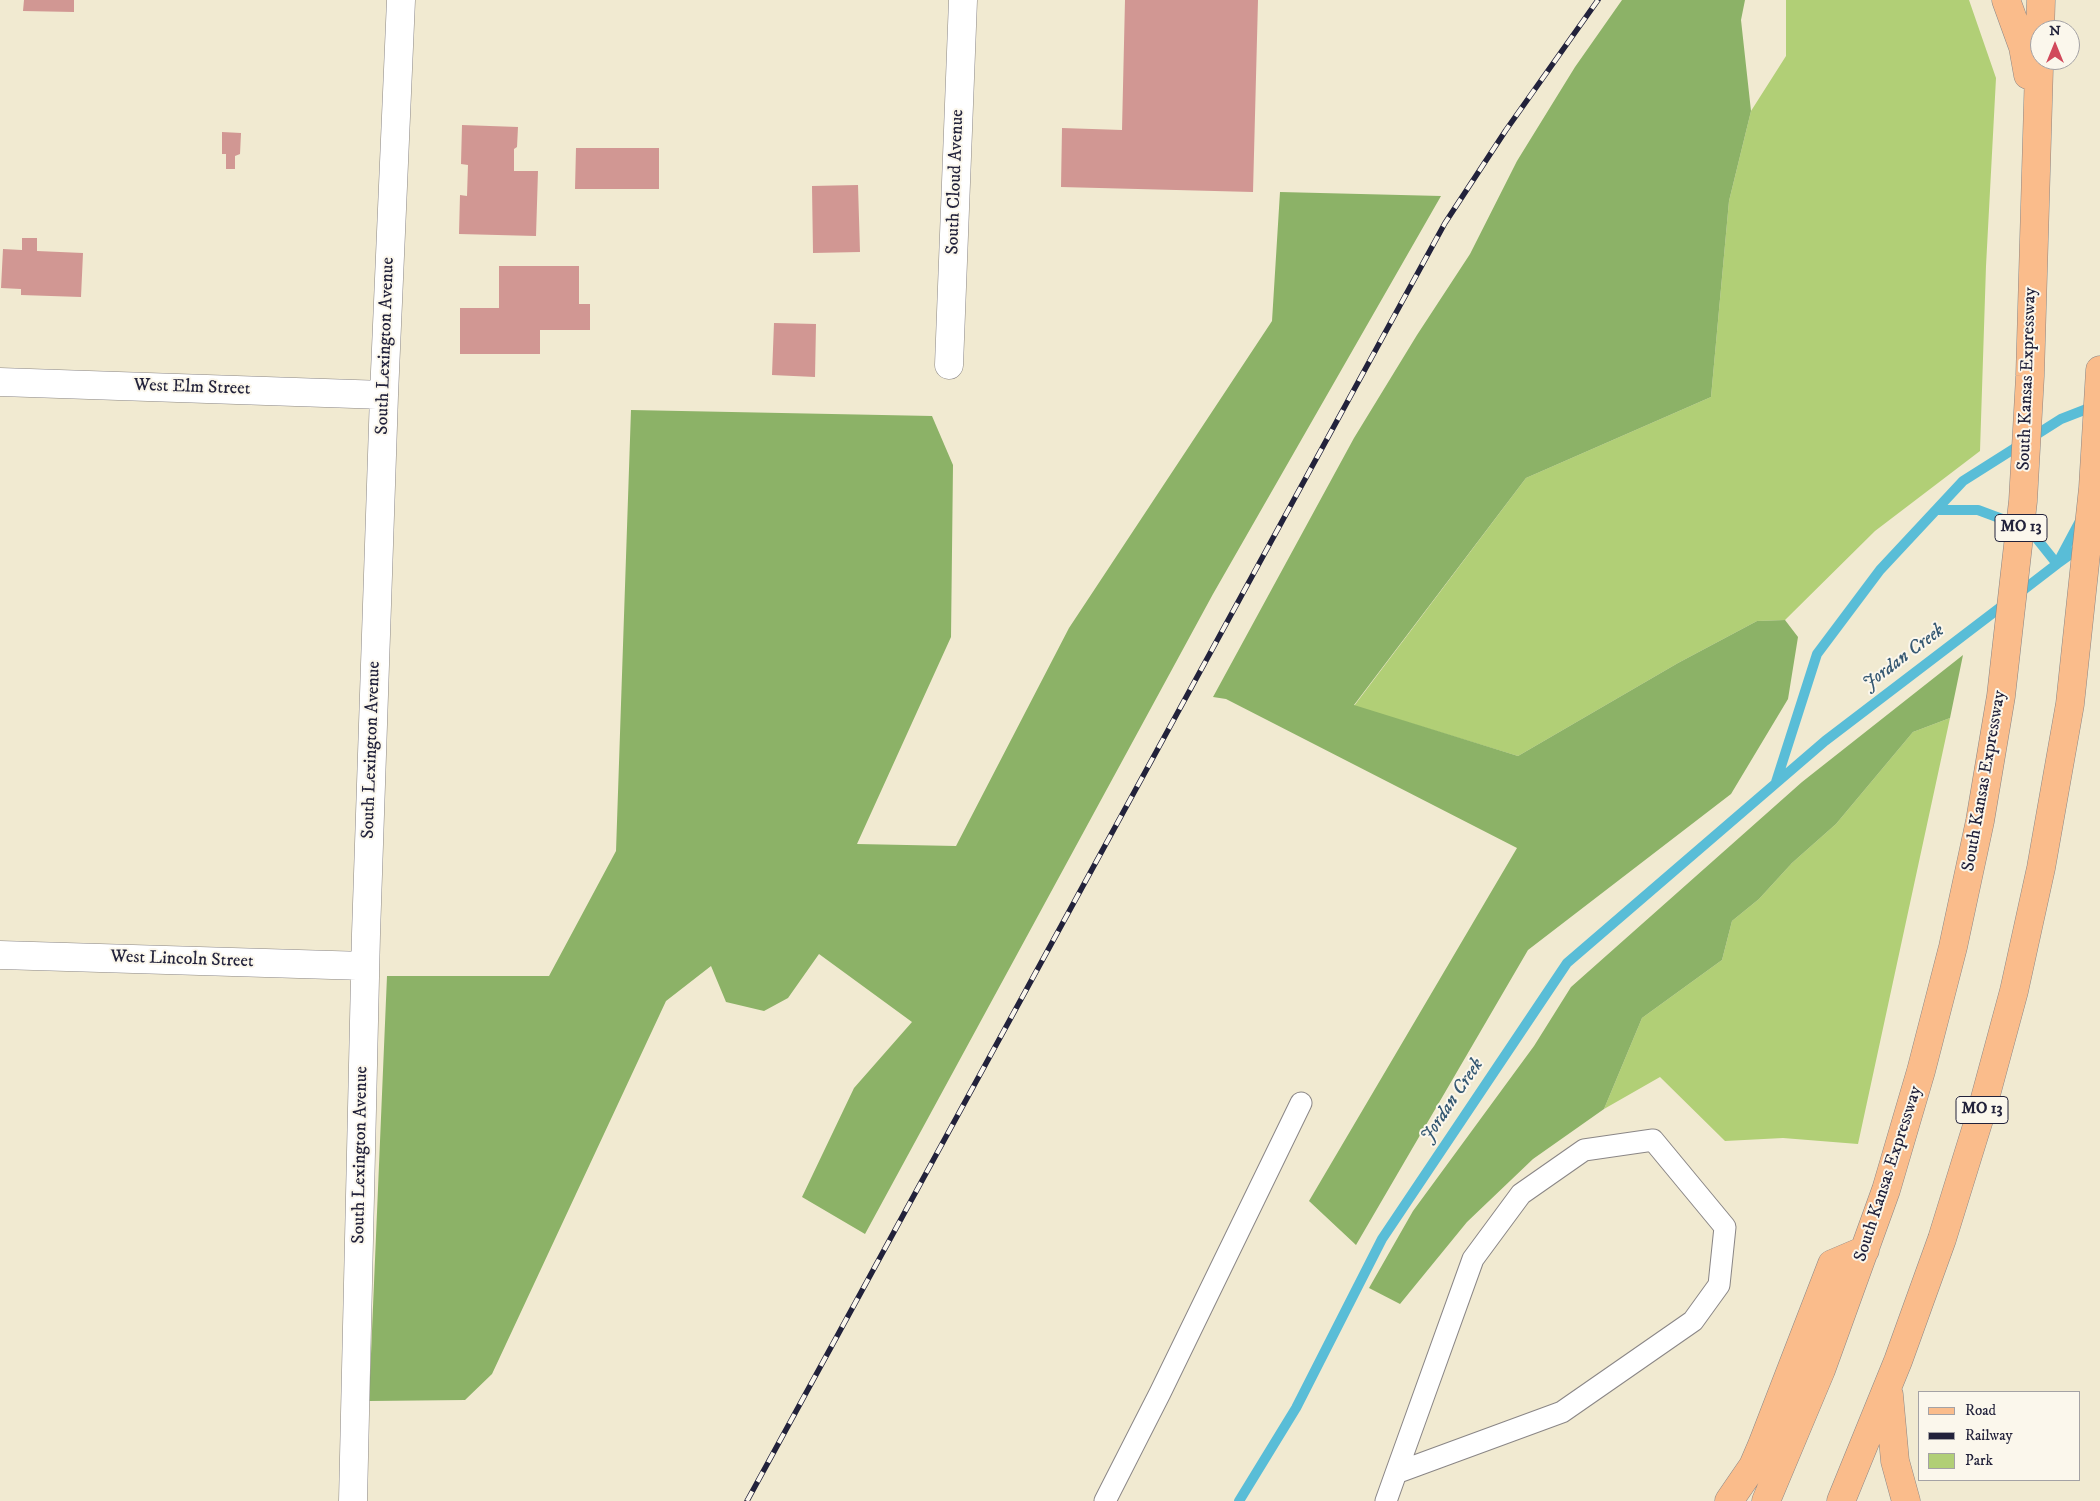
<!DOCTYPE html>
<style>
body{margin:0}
#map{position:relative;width:2100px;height:1501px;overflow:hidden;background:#f1ead1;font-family:"IM FELL DW Pica",serif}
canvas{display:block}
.legend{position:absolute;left:1918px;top:1391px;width:162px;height:90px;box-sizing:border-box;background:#fbf7ec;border:1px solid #a4a2a5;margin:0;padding:6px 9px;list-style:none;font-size:15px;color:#22223b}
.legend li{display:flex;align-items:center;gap:10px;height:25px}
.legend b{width:25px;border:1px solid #a4a2a5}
.north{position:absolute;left:2030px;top:20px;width:50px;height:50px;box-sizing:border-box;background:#fbf7ec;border:1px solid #a4a2a5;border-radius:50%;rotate:0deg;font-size:14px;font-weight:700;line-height:20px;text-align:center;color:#22223b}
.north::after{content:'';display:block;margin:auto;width:18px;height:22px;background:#d1495b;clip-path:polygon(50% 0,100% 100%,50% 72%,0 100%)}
</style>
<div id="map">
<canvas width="2100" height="1501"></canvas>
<ul class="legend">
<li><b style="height:6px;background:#fabc8b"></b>Road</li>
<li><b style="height:6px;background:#22223b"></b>Railway</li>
<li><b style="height:14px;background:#b1cf76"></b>Park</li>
</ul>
<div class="north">N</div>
</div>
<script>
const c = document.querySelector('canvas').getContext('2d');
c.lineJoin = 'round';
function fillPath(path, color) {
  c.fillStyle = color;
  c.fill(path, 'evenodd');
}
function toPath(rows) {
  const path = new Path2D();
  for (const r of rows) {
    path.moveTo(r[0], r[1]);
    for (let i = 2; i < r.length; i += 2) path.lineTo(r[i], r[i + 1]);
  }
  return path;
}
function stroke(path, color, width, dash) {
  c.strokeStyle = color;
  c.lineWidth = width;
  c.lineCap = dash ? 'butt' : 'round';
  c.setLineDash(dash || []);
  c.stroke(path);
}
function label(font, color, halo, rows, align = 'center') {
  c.font = font + ' "IM FELL DW Pica",serif';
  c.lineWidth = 4;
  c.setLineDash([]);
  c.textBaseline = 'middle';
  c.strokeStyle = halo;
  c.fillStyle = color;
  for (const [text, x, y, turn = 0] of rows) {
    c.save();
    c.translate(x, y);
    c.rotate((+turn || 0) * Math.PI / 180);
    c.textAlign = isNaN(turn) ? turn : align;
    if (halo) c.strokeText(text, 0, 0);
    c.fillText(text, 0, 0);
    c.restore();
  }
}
const green = toPath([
 [1786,0,1969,0,1996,78,1986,266,1980,451,1875,531,1785,620,1757,621,1678,663,1518,756,1354,706,1526,478,1711,397,1729,201,1751,111,1786,56],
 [1950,718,1858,1144,1783,1138,1725,1141,1660,1077,1604,1109,1642,1018,1722,960,1732,921,1759,899,1792,863,1836,824,1913,732]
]);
const forest = toPath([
 [1622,0,1745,0,1741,20,1751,111,1729,201,1711,397,1526,478,1354,705,1518,756,1678,663,1757,621,1785,620,1798,637,1788,699,1731,794,1528,950,1356,1245,1309,1201,1517,848,1226,699,1213,697,1354,438,1417,335,1470,254,1517,161,1575,67],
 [1280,192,1441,196,1213,594,865,1234,802,1197,854,1088,912,1022,819,954,788,998,764,1011,726,1002,711,966,666,1001,492,1374,465,1400,369,1401,387,976,549,976,616,851,631,410,932,416,953,465,951,637,857,844,956,846,1069,628,1272,321],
 [1963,655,1950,718,1913,732,1836,824,1792,863,1759,899,1732,921,1722,960,1642,1018,1604,1109,1533,1159,1467,1222,1400,1304,1369,1288,1413,1211,1534,1046,1571,987,1802,782]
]);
const stream = toPath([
 [1937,510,1978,510,2029,529,2057,564,2082,546],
 [2018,594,2057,564,2081,519],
 [1776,782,1817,654,1880,570,1963,481,2061,419,2097,405],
 [1239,1501,1296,1408,1382,1239,1567,963,1825,741,2006,603]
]);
const building = toPath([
 [24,0,74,0,74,12,23,11],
 [1125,0,1258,0,1253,192,1061,187,1062,128,1122,130],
 [462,125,518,127,517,147,514,149,514,171,538,171,536,236,459,234,460,195,467,196,468,165,461,164],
 [222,132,241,133,240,154,235,156,235,169,226,169,226,154,222,154],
 [576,148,659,148,659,189,575,189],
 [858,185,860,252,813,253,812,186],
 [22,238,37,238,37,251,83,253,81,297,21,295,21,289,1,288,3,249,22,250],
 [499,266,579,266,579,304,590,304,590,330,540,330,540,354,460,354,460,308,499,308],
 [774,323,816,324,815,377,772,375]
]);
const lane = toPath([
 [1105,1501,1160,1393,1301,1103],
 [1386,1501,1396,1473,1473,1259,1521,1194,1584,1150,1653,1140,1725,1227,1719,1285,1693,1321,1562,1412,1396,1473]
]);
const street = toPath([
 [949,365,963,0],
 [0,382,384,395],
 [0,955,365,966],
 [353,1501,366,934,384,395,401,0]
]);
const primary = toPath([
 [2006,0,2023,47,2028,75],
 [1889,1395,1895,1461,1906,1501],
 [1729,1501,1753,1466,1762,1445,1832,1264,1865,1250],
 [1766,1501,1821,1370,1886,1190,1921,1071,1953,947,1980,821,2001,696,2023,501,2030,376,2041,0],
 [1841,1501,1898,1361,1942,1239,1981,1113,2014,991,2041,868,2070,704,2093,488,2100,370]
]);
const rail = toPath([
 [747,1501,1445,223,1506,130,1598,0]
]);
const shields = [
 [2021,528,52],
 [1982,1110,52]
];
const shieldNames = [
 ["MO 13",2021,528],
 ["MO 13",1982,1110]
];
const streetNames = [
 ["South Cloud Avenue",956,182,-88],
 ["South Lexington Avenue",386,346,-88],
 ["South Kansas Expressway",2028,379,-88],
 ["West Elm Street",192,388,2],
 ["South Lexington Avenue",372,750,-88],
 ["South Kansas Expressway",1985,781,-80],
 ["West Lincoln Street",182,960,2],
 ["South Lexington Avenue",361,1155,-89],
 ["South Kansas Expressway",1889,1174,-72]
];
const waterNames = [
 ["Jordan Creek",1904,658,-37],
 ["Jordan Creek",1453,1101,-56]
];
fillPath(green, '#b1cf76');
fillPath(forest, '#8cb267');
stroke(stream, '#59bdd7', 10);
fillPath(building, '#d19793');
stroke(lane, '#8a8686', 23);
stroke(street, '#8a8686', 29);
stroke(primary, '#8a8686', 29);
stroke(lane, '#fff', 21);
stroke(street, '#fff', 28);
stroke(primary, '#fabc8b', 28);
stroke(rail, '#22223b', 5.5);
stroke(rail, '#fbf7ec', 4, [11]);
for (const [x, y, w] of shields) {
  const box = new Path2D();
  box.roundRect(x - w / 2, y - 13.5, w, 27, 4);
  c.fillStyle = '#fbf7ec';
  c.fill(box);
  stroke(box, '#22223b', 1);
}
label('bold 16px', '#22223b', null, shieldNames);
label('18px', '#22223b', '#fbf7ec', streetNames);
label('italic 19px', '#355872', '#fbf7ec', waterNames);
</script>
